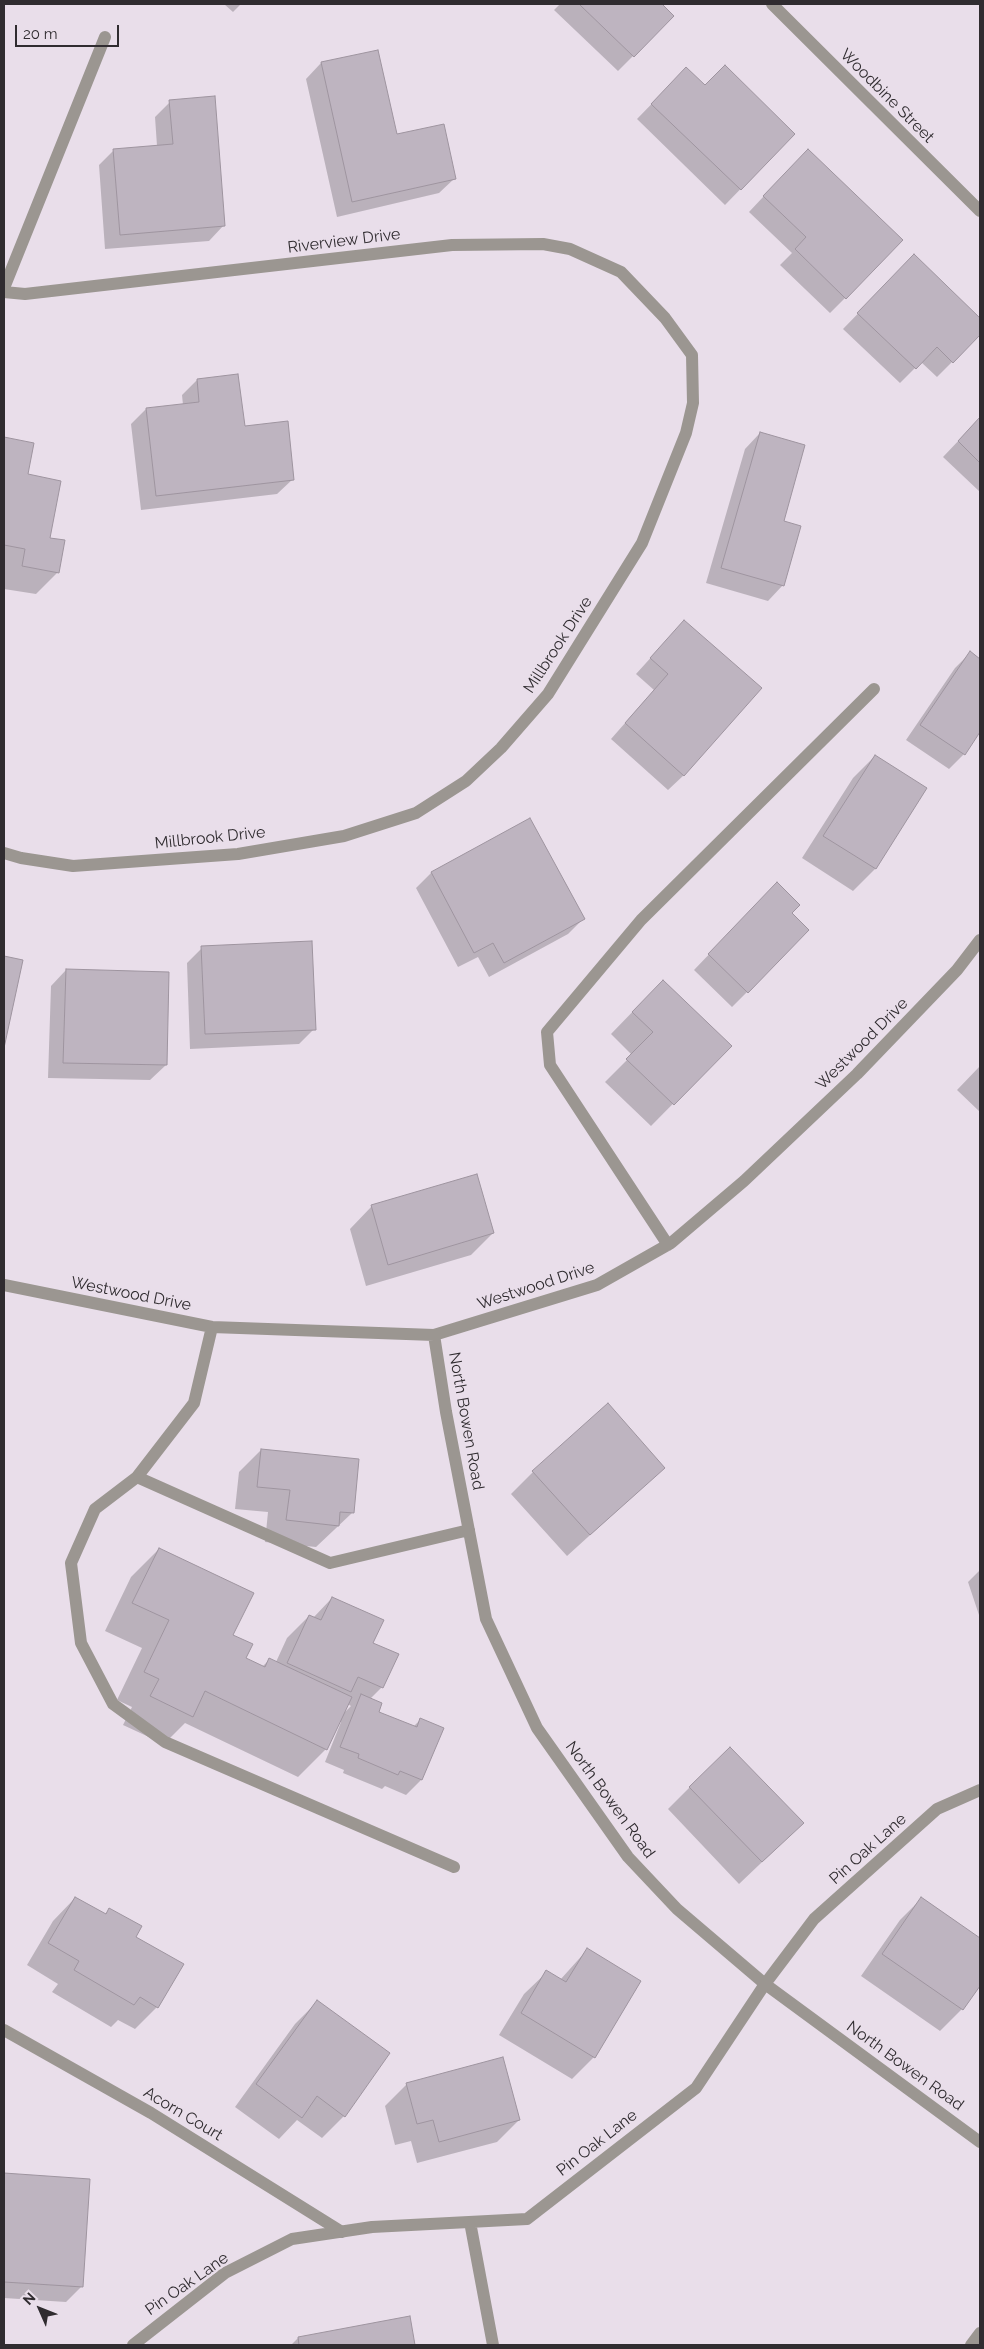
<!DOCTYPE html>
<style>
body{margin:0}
#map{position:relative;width:984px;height:2349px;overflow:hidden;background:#e9deea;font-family:Raleway,sans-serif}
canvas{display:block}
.frame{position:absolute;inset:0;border:5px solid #302c30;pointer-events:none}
.north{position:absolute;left:15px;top:2284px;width:50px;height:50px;-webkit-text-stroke:4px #e9deea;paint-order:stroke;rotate:314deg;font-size:14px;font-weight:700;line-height:20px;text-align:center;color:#302c30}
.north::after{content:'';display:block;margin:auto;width:18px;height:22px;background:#302c30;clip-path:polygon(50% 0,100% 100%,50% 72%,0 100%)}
.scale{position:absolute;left:15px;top:25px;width:104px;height:22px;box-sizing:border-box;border:2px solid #302c30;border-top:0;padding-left:6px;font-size:15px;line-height:18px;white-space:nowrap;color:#302c30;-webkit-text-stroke:4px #e9deea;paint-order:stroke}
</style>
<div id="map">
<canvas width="984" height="2349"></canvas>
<div class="frame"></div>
<div class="north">N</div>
<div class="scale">20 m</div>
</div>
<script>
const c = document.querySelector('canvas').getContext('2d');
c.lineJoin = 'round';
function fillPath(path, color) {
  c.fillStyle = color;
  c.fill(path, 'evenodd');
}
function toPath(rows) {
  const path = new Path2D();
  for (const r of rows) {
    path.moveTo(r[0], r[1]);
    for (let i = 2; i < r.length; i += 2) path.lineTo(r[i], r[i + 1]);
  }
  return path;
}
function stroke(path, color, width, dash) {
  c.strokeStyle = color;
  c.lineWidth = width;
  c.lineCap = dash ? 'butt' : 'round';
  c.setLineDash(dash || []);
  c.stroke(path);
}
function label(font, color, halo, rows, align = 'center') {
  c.font = font + ' Raleway,sans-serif';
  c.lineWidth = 4.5;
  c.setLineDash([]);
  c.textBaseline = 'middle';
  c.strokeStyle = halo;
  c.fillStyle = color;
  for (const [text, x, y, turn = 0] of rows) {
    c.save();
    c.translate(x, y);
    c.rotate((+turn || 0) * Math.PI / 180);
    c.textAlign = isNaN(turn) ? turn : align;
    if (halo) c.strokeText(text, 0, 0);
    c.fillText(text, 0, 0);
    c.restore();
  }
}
const shadow = toPath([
 [224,4,241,4,233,12],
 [560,4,660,4,673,16,618,71,554,10],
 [377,51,396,136,455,178,439,193,337,217,306,79,321,63],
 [671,84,705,87,794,134,725,205,637,119],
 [170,102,224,225,209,241,105,249,99,165,114,150,157,146,155,117],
 [793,165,845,298,830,313,780,265,792,253,749,212],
 [914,256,980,320,980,334,937,377,921,362,900,383,843,329],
 [197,380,293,479,277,494,141,510,131,424,146,409,183,405,182,395],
 [980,418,980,492,943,457],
 [760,433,782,522,783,585,768,601,706,583,745,449],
 [4,438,33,444,26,475,58,572,36,594,4,589],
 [684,621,684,775,668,790,611,739,654,690,636,674],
 [970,653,980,660,980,729,964,754,949,769,906,740,955,668],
 [875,756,926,789,875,869,853,891,802,858,853,778],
 [530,820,583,919,568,934,489,977,478,957,458,967,416,888,431,873],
 [762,899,790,913,747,992,732,1007,694,970],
 [202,948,314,1029,299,1044,190,1049,187,963],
 [4,957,22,961,4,1042],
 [66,970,166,1065,150,1080,48,1078,51,986],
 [641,1003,730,1046,651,1126,605,1082,632,1055,611,1034],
 [980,1066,980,1112,957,1090],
 [372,1206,493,1233,471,1255,366,1286,350,1229],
 [261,1450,352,1513,316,1547,265,1542,268,1512,235,1509,239,1472],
 [664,1468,567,1556,511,1494,533,1472],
 [159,1549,232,1636,244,1659,262,1667,270,1659,276,1662,287,1638,309,1616,313,1618,332,1598,372,1643,382,1687,370,1699,377,1713,413,1727,420,1720,442,1728,421,1780,406,1795,385,1786,382,1789,343,1773,344,1770,325,1762,341,1722,339,1721,326,1749,298,1777,185,1723,164,1744,123,1725,132,1707,117,1700,142,1648,105,1631,131,1577],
 [348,1704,351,1706,344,1713],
 [980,1570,980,1618,968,1582],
 [690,1787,780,1845,739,1884,668,1809],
 [75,1898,104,1915,110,1909,135,1937,157,2007,135,2029,118,2020,111,2027,52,1992,58,1984,27,1965,53,1921],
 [922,1898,980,1939,980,1983,962,2009,940,2031,861,1976,900,1920],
 [587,1950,594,2057,572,2079,499,2035,524,1994,547,1972,560,1980],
 [317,2002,344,2116,322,2138,297,2120,279,2139,235,2107,295,2024],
 [407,2084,519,2120,497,2142,417,2163,411,2141,395,2145,385,2106],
 [5,2175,81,2287,66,2302,4,2298],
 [409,2317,414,2345,291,2345,298,2338]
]);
const building = toPath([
 [579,4,662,4,674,16,634,57,579,4],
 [378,50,397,134,444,124,456,179,352,202,321,62,378,50],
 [725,65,795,134,741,190,651,104,686,67,705,85,725,65],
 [215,96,225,226,120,235,113,149,173,144,169,100,215,96],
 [808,149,903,240,846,299,795,249,806,237,763,196,808,149],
 [914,254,980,318,980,335,953,363,937,347,916,369,857,313,914,254],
 [238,374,245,426,288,421,294,480,156,496,146,408,199,402,197,379,238,374],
 [980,417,980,463,958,441,980,417],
 [760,432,805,445,784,521,801,526,784,586,721,568,760,432],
 [4,437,34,443,28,474,61,481,50,538,65,540,59,573,22,566,25,549,4,545,4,437],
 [684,620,762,688,684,776,625,723,668,674,650,658,684,620],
 [970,651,980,659,980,732,965,755,920,725,970,651],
 [875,755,927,788,876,869,823,836,875,755],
 [530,818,585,919,504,963,493,943,474,953,431,872,530,818],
 [777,882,800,905,792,913,809,930,748,993,708,954,777,882],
 [312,941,316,1030,205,1034,201,946,312,941],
 [4,956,23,960,4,1048,4,956],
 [66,969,169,972,167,1065,63,1063,66,969],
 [663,980,732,1046,674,1105,626,1059,653,1032,632,1012,663,980],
 [477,1174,494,1233,388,1265,371,1205,477,1174],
 [608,1403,665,1468,590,1535,532,1471,608,1403],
 [261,1449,359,1459,354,1513,340,1512,339,1526,286,1520,290,1490,257,1487,261,1449],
 [159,1548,254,1593,233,1635,253,1644,246,1658,265,1667,269,1658,352,1697,327,1750,205,1691,193,1717,150,1696,159,1679,144,1672,169,1620,132,1603,159,1548],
 [332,1597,384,1620,373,1643,399,1654,383,1688,358,1677,351,1692,287,1663,309,1615,321,1620,332,1597],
 [361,1694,382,1703,379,1712,417,1727,420,1718,444,1728,422,1780,400,1771,398,1775,358,1758,359,1754,340,1747,361,1694],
 [730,1747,804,1823,762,1862,689,1787,730,1747],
 [75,1897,106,1914,109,1908,142,1926,136,1937,184,1964,158,2008,140,1997,134,2005,74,1970,79,1961,48,1943,75,1897],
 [921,1897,980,1938,980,1986,963,2010,882,1954,921,1897],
 [587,1948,641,1981,595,2058,521,2013,546,1970,566,1982,587,1948],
 [317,2000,390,2053,345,2117,317,2096,302,2118,256,2084,317,2000],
 [503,2057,520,2120,439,2142,433,2120,417,2124,406,2083,503,2057],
 [4,2173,90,2179,83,2287,4,2282,4,2173],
 [410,2316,415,2345,299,2345,298,2337,410,2316]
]);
const minor = toPath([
 [772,4,980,211],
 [4,288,105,37],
 [4,292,25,294,452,245,543,244,570,249,621,272,665,318,692,355,693,403,686,433,642,543,548,694,501,748,466,781,416,813,344,836,238,854,73,866,21,858,4,853],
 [668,1245,550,1065,547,1032,641,920,874,689],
 [4,1285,212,1327,434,1335,597,1285,671,1243,744,1181,857,1074,957,970,980,940],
 [212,1327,194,1403,137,1477,330,1563,469,1530],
 [434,1335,446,1412,486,1619,537,1728,628,1857,677,1909,765,1984,980,2142],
 [137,1477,95,1509,71,1563,81,1643,113,1704,165,1742,454,1867],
 [4,2030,151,2113,342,2232],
 [470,2222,493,2345],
 [133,2345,225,2273,292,2239,372,2227,527,2219,696,2088,765,1984,814,1919,937,1809,980,1790],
 [971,2345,980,2333]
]);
const streetNames = [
 ["Woodbine Street",887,96,45],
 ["Riverview Drive",344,241,-7],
 ["Millbrook Drive",558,645,-57],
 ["Millbrook Drive",210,838,-6],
 ["Westwood Drive",862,1044,-45],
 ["Westwood Drive",536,1286,-18],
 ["Westwood Drive",131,1294,11],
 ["North Bowen Road",466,1421,80],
 ["North Bowen Road",610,1800,54],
 ["Pin Oak Lane",868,1849,-42],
 ["North Bowen Road",905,2066,36],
 ["Acorn Court",183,2114,31],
 ["Pin Oak Lane",597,2143,-38],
 ["Pin Oak Lane",187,2284,-35]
];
fillPath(shadow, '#0003');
fillPath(building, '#beb4c0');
stroke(building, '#9e949f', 1);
stroke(minor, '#9b9691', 12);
label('16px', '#302c30', '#e9deea', streetNames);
</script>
